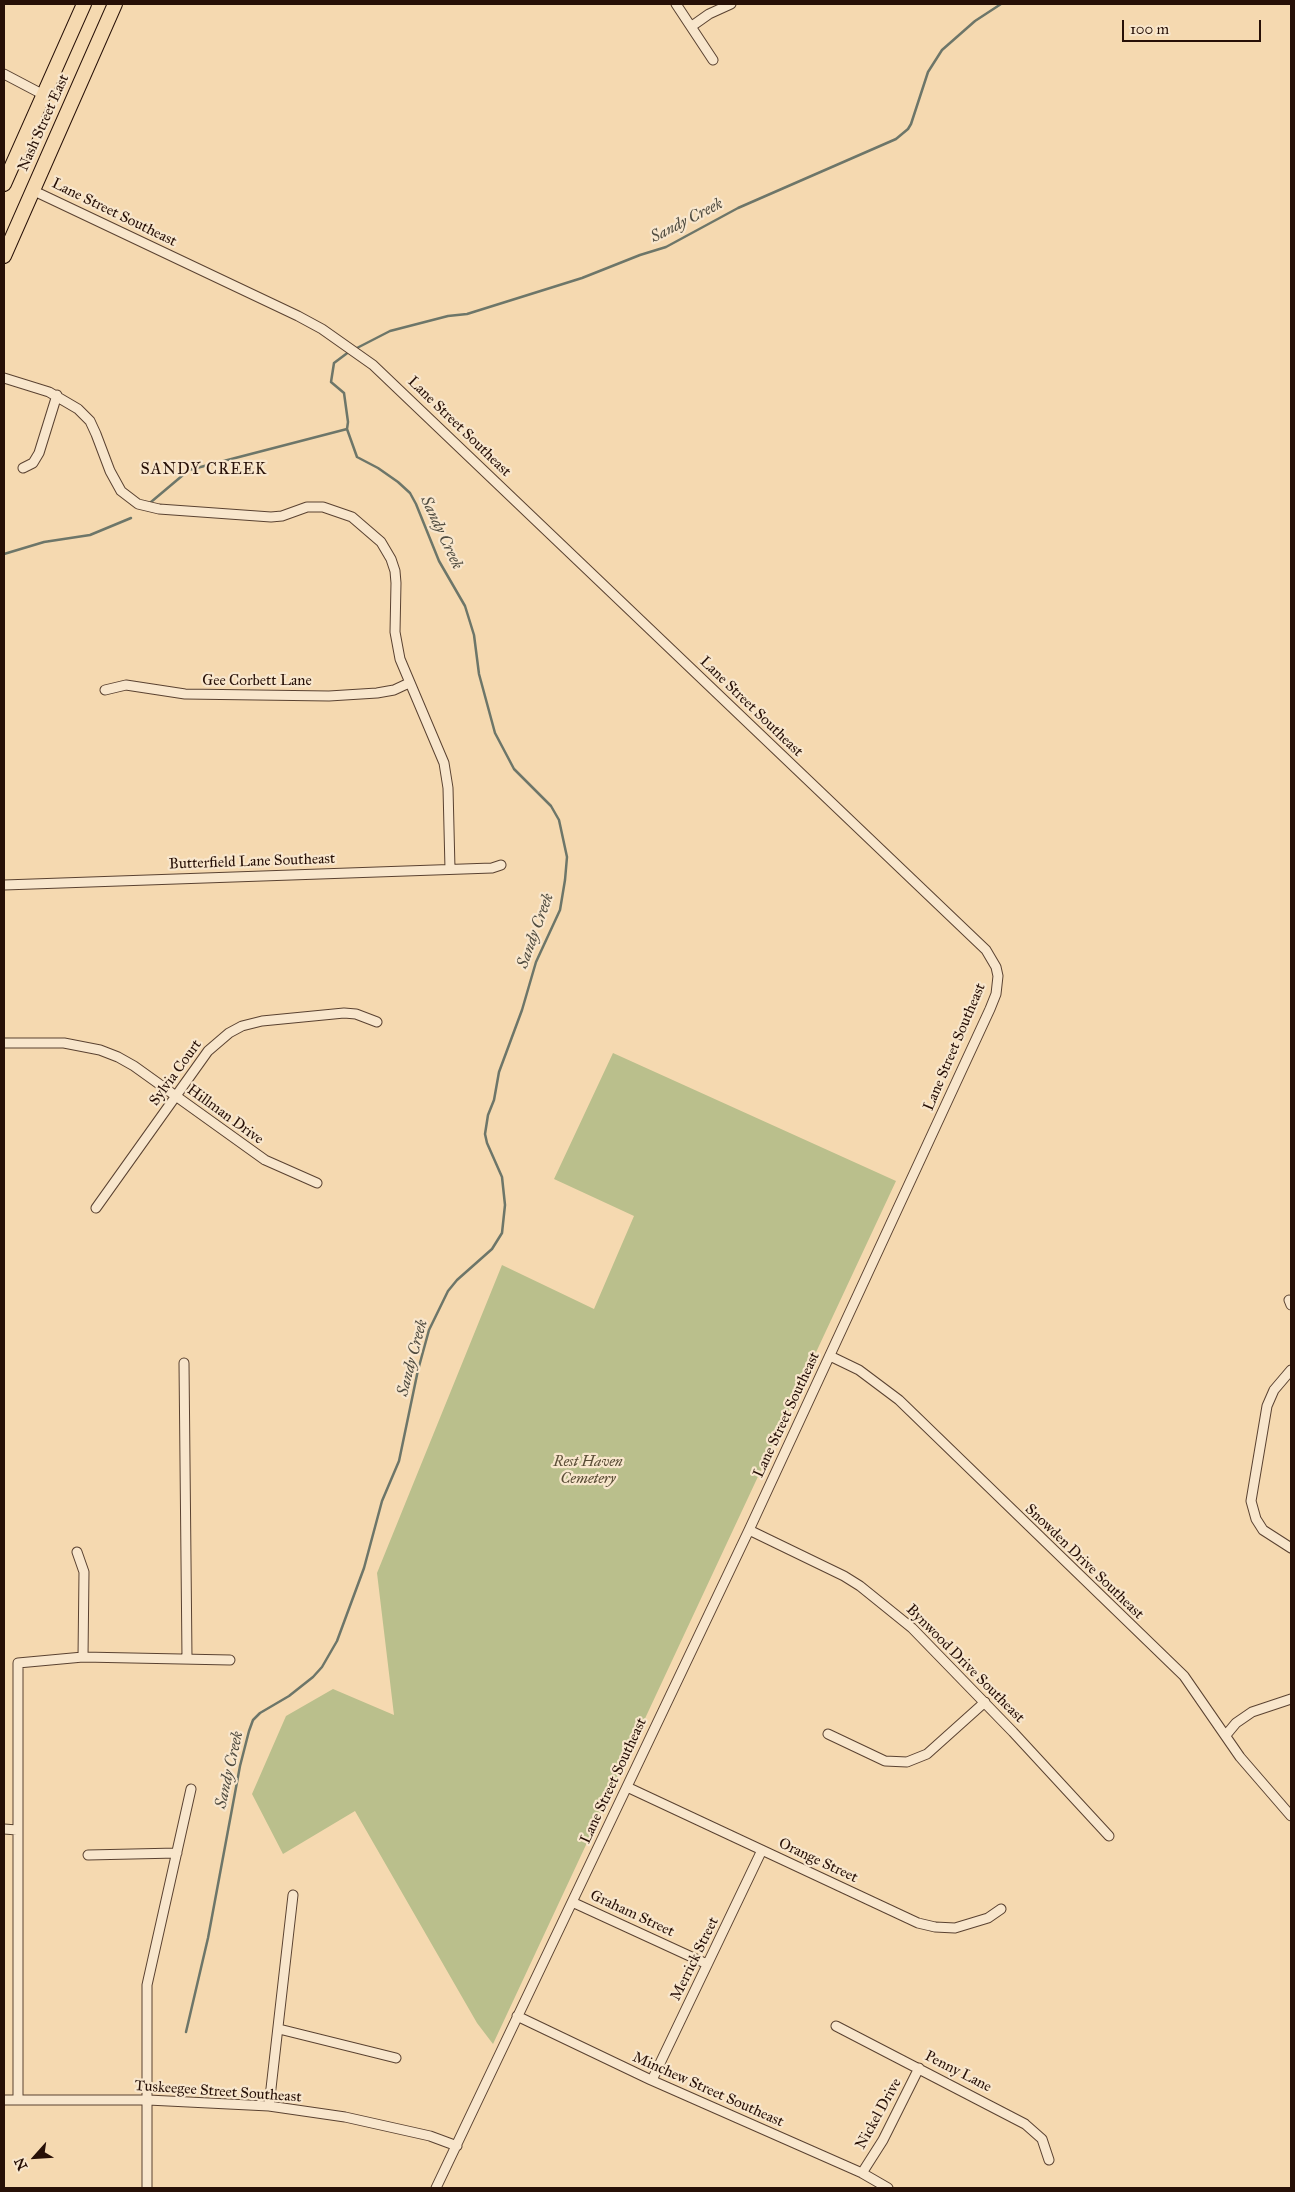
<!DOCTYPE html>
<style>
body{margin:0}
#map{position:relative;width:1295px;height:2192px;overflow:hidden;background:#f5d9b0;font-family:"IM FELL Great Primer",serif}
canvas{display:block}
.frame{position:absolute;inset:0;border:5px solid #271007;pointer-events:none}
.north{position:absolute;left:10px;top:2132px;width:50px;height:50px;-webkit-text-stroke:4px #f8e6cc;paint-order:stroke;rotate:244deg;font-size:14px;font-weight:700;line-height:20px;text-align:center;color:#271007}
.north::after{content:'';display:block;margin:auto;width:18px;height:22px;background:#271007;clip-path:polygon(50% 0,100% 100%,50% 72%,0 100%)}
.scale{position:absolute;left:1122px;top:20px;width:139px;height:22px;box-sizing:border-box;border:2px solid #271007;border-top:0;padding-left:6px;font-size:15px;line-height:18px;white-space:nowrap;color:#271007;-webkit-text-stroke:4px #f8e6cc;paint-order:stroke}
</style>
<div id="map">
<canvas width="1295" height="2192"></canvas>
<div class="frame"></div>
<div class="north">N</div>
<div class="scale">100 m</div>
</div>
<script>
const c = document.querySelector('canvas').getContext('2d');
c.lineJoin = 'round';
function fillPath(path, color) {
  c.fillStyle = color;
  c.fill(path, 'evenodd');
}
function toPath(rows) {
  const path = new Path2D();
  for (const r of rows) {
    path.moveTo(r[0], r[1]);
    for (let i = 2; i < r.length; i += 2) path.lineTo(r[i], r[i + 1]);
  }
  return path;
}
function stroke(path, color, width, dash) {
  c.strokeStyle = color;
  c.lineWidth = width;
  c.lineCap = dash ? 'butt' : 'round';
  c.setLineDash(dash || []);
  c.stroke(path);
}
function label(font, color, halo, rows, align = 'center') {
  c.font = font + ' "IM FELL Great Primer",serif';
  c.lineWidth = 4.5;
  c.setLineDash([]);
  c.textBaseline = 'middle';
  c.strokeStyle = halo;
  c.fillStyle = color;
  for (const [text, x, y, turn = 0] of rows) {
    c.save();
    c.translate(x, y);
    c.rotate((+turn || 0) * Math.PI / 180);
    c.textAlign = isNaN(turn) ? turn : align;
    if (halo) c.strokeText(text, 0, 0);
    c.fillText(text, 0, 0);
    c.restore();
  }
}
const green = toPath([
 [613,1053,896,1181,493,2044,477,2023,355,1811,283,1854,252,1794,286,1716,333,1689,394,1715,377,1573,502,1265,594,1309,634,1216,554,1179]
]);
const stream = toPath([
 [355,349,390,331,448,316,467,314,582,278,640,255,666,247,738,208,896,139,908,129,911,124,928,72,942,50,975,21,1001,4],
 [151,502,189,470,347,429],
 [4,554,44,542,90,535,131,518],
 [186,2032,208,1938,240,1766,249,1731,253,1720,260,1713,289,1696,313,1677,322,1667,337,1641,364,1568,382,1501,399,1461,418,1370,429,1330,448,1291,457,1280,492,1249,502,1233,505,1205,502,1177,487,1143,485,1134,488,1115,494,1100,499,1072,522,1010,536,962,560,910,565,880,567,857,559,820,551,806,514,769,495,733,479,674,474,635,465,606,439,561,416,504,410,493,398,482,378,468,357,457,347,429,348,422,344,393,331,382,334,363,350,351]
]);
const street = toPath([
 [676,4,713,60],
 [692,26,709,14,731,4],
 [4,74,42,94],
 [32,190,298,316,322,329,373,365,986,950,996,967,998,976,996,994,990,1009,749,1530,436,2188],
 [4,378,49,392,78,409,90,421,96,434,110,471,121,491,138,504,159,509,271,517,282,516,307,507,323,507,352,517,381,542,391,559,395,571,396,583,395,632,400,659,444,763,448,788,450,869],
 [23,468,33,463,39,453,57,395],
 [105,690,126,685,185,694,329,696,377,693,394,690,409,683],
 [4,885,492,868,501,865],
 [4,1043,64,1043,100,1050,118,1057,134,1066,265,1160,317,1183],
 [96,1208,208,1051,229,1033,242,1026,262,1021,344,1013,356,1014,377,1022],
 [1289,1300,1291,1305],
 [830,1356,859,1370,899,1400,1184,1676,1240,1757,1291,1816],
 [184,1363,187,1658],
 [1291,1370,1274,1390,1267,1406,1251,1501,1256,1519,1263,1530,1291,1548],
 [749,1530,844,1576,860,1586,912,1628,1013,1732,1109,1836],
 [77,1552,84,1572,83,1657],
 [828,1734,885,1761,907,1762,927,1754,985,1702],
 [1226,1735,1236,1723,1252,1712,1291,1699],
 [627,1787,918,1923,935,1927,955,1928,988,1918,1001,1909],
 [4,1829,17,1830],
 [88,1855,177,1853],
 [572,1902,707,1964],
 [517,2016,651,2080,862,2173,888,2188],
 [836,2026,1025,2124,1042,2139,1049,2160],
 [279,2029,396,2058],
 [652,2080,762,1850],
 [4,2100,148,2100,269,2106,345,2117,430,2136,457,2146],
 [18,2100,18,1663,83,1657,230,1660],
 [269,2106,293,1895],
 [862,2173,883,2140,919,2068],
 [147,2188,147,1985,191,1789]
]);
const primary = toPath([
 [4,184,84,4],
 [4,256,115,4]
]);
const streetNames = [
 ["Nash Street East",44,123,-66],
 ["Lane Street Southeast",114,213,26],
 ["Lane Street Southeast",459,427,44],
 ["Gee Corbett Lane",257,681],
 ["Lane Street Southeast",751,707,44],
 ["Butterfield Lane Southeast",252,862,-2],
 ["Lane Street Southeast",955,1047,-67],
 ["Sylvia Court",176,1073,-54],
 ["Hillman Drive",225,1115,36],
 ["Lane Street Southeast",787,1415,-65],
 ["Snowden Drive Southeast",1084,1562,44],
 ["Bynwood Drive Southeast",965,1664,45],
 ["Lane Street Southeast",614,1781,-65],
 ["Orange Street",818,1861,25],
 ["Graham Street",632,1914,25],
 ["Merrick Street",695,1959,-64],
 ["Penny Lane",958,2072,27],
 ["Minchew Street Southeast",708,2090,24],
 ["Tuskeegee Street Southeast",218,2092,4],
 ["Nickel Drive",879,2114,-61]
];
const parkNames = [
 ["Rest Haven",588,1462],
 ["Cemetery",588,1479]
];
const waterNames = [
 ["Sandy Creek",687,221,-27],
 ["Sandy Creek",441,533,65],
 ["Sandy Creek",536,931,-70],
 ["Sandy Creek",413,1358,-75],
 ["Sandy Creek",230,1770,-77]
];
const neighbourhoodNames = [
 ["SANDY CREEK",204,470]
];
fillPath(green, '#babf8c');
stroke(stream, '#6d7669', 2.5);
stroke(street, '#5a4231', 11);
stroke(primary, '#271007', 16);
stroke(street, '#f8e6cc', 9);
stroke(primary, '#f5d9b0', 14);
label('15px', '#271007', '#f8e6cc', streetNames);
label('italic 15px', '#5a4d36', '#f8e6cc', parkNames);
label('italic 16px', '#504c40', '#f8e6cc', waterNames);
c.letterSpacing = '1px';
label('16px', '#271007', '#f8e6cc', neighbourhoodNames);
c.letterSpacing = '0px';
</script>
